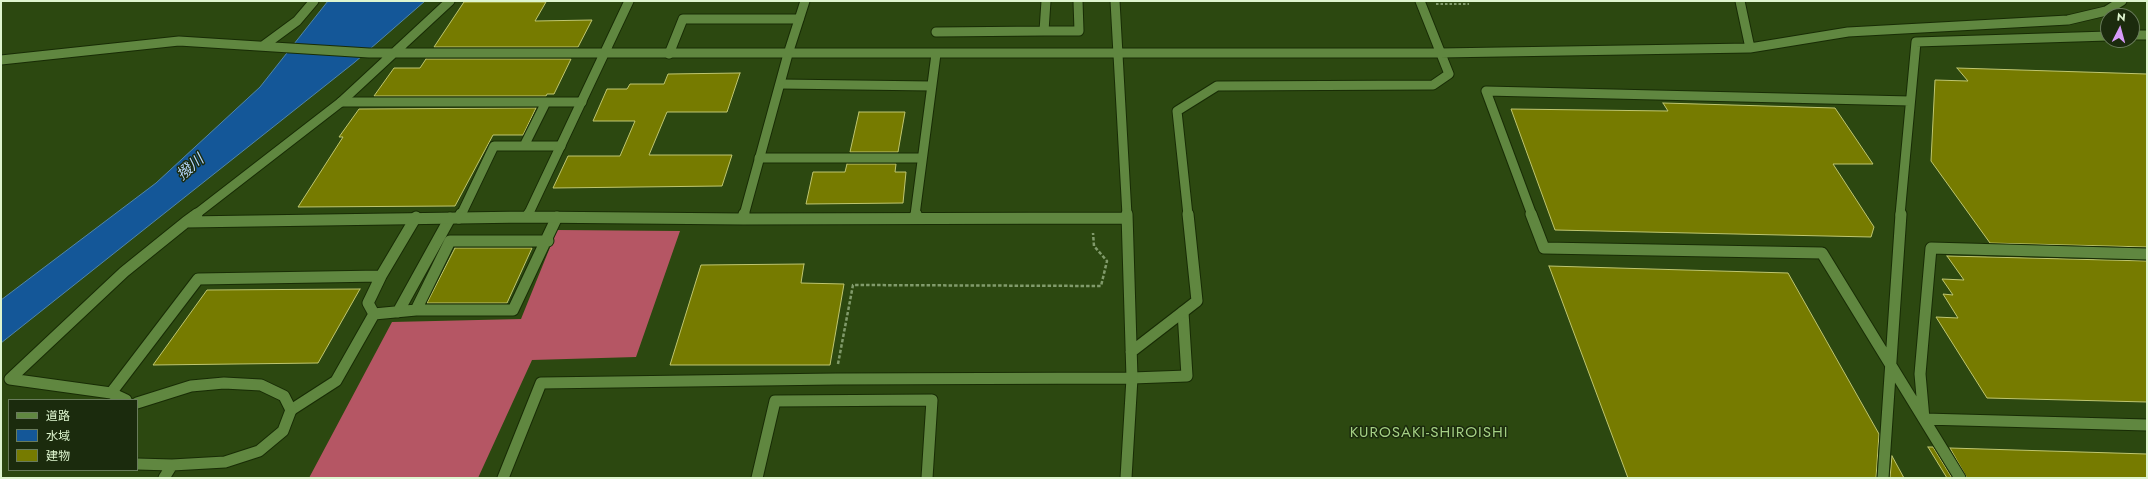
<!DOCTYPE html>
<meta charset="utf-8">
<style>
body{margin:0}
#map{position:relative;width:2148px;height:479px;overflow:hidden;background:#2c4810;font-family:Jost,"Noto Sans JP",sans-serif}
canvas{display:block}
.frame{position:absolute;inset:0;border:2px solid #def5cf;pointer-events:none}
.legend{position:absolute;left:8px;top:399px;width:130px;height:72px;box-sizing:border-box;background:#1b2b0d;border:1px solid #697c5b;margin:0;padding:5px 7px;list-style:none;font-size:12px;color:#def5cf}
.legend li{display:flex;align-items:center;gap:8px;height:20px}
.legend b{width:20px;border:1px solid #697c5b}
.north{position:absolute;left:2100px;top:8px;width:40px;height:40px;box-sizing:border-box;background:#1b2b0d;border:1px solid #697c5b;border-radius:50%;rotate:6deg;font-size:11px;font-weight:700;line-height:16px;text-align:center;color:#def5cf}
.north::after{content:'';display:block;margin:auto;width:14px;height:18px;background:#d79bf9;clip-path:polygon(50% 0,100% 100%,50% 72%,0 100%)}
</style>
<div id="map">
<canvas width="2148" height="479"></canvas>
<div class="frame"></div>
<ul class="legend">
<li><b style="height:5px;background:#608740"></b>道路</li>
<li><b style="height:11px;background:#145798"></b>水域</li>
<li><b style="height:11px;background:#767b00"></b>建物</li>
</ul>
<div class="north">N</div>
</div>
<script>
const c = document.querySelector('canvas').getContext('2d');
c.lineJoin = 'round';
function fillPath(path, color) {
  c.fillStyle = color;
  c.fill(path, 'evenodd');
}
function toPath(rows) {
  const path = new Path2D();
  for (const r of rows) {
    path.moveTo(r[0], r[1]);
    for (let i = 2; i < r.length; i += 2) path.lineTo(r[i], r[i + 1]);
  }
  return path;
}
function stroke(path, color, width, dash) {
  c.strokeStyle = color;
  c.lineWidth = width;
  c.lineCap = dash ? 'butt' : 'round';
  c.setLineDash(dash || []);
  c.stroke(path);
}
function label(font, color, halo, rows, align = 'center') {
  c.font = font + ' Jost,"Noto Sans JP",sans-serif';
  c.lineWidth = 3;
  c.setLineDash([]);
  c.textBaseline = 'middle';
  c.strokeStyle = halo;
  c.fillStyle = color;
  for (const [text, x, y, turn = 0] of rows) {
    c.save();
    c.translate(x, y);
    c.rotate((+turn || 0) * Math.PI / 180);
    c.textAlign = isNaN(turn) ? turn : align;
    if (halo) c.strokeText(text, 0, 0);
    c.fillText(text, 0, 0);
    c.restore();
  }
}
const forest = toPath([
 [557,230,680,231,636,357,532,360,478,478,309,478,392,322,521,319]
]);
const water = toPath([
 [328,1,425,1,355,62,1,343,1,300,156,183,260,87,328,1]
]);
const building = toPath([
 [464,2,546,2,535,21,592,20,578,47,434,47,464,2],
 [426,59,571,59,554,94,547,94,546,96,374,96,394,68,420,68,426,59],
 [1957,68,2147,74,2147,247,1990,243,1931,161,1935,80,1968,81,1957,68],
 [740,73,727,112,667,112,649,155,732,155,722,186,553,188,568,156,620,156,635,121,593,121,607,89,627,89,630,84,664,84,668,74,740,73],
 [1663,103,1835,108,1873,164,1833,164,1874,227,1871,237,1555,230,1511,109,1668,111,1663,103],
 [536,108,523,135,493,135,455,206,298,207,343,137,339,137,359,109,536,108],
 [859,112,905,112,898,152,850,152,859,112],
 [847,164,896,164,895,172,906,172,903,203,806,204,813,172,845,172,847,164],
 [455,248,532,248,507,303,427,303,455,248],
 [1947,256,2147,261,2147,402,1987,398,1936,317,1958,318,1943,294,1953,295,1942,279,1964,280,1947,256],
 [804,264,801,283,844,284,830,365,670,365,701,265,804,264],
 [1549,266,1788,273,1879,434,1876,478,1628,478,1549,266],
 [360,289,318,363,153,365,207,290,360,289],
 [1928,447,1933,447,1952,478,1947,478,1928,447],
 [1950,448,2147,454,2147,478,1967,478,1950,448],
 [1892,456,1904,478,1890,478,1892,456]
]);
const pathFar1 = toPath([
 [1436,4,1469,4]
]);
const path = toPath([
 [838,364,853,285,1101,286,1107,261,1094,246,1093,233]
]);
const serviceFar1 = toPath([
 [1044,31,1079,31,1078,1],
 [936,32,1044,31,1046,1],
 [2132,35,2147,35],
 [669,54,683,19,799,19],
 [781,84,931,86],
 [341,102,582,102],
 [524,146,546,102],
 [759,158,921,158],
 [461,215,494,146,561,146],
 [1532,215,1486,91,1910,101],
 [1900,215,1916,42,2108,36]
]);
const service = toPath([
 [1531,214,1544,248,1822,253,1960,478],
 [459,218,461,214],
 [2147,254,1931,248,1920,374,1924,419,2147,425],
 [416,310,450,241,548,241],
 [398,312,450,218],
 [374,314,368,303,381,276,416,217],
 [1132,378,1187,376,1183,312],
 [111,393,198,279,381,276],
 [291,410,336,381,374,314,416,310,513,310,557,217],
 [757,478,775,401,932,400,927,478],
 [1883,478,1901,214]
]);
const minorFar1 = toPath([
 [1115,1,1127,215],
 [1740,1,1750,48],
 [263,46,297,21,314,1],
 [1,60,179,41,369,53,1440,53,1750,48,1848,32,2068,20,2106,11,2122,1],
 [195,215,341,102,450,1],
 [528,215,629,1],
 [744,215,788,54,805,1],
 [915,215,936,54],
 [1188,215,1177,111,1217,86,1433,85,1449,74,1420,1]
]);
const minor = toPath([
 [197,214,186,222,527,217,743,219,1127,218],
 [527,217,529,214],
 [915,218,916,214],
 [743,219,744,214],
 [1131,352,1197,301,1188,214],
 [126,400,111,393,10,379,124,272,186,222],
 [137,403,191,386,224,383,261,385,284,396,291,410,283,431,259,451,225,462,172,465,137,464],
 [164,478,172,465],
 [503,478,541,383,836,379,1132,378],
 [1126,478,1132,378,1127,214]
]);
const waterNames = [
 ["撥川",191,168,-41]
];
const neighbourhoodNames = [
 ["KUROSAKI-SHIROISHI",1429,433]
];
fillPath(forest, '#b55664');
fillPath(water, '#145798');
stroke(water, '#5186a8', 1);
fillPath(building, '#767b00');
stroke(building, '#bfc670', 1);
stroke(serviceFar1, '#182c05', 11);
stroke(service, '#182c05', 13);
stroke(minorFar1, '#182c05', 11);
stroke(minor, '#182c05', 13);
stroke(pathFar1, '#819b6b', 2, [2.5, 2]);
stroke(path, '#819b6b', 2.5, [3.5, 2]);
stroke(serviceFar1, '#608740', 9);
stroke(service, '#608740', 11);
stroke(minorFar1, '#608740', 9);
stroke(minor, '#608740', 11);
label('italic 15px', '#b7d7fc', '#1b2b0d', waterNames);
c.letterSpacing = '1px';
label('15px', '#a5d085', '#1b2b0d', neighbourhoodNames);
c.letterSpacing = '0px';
</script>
